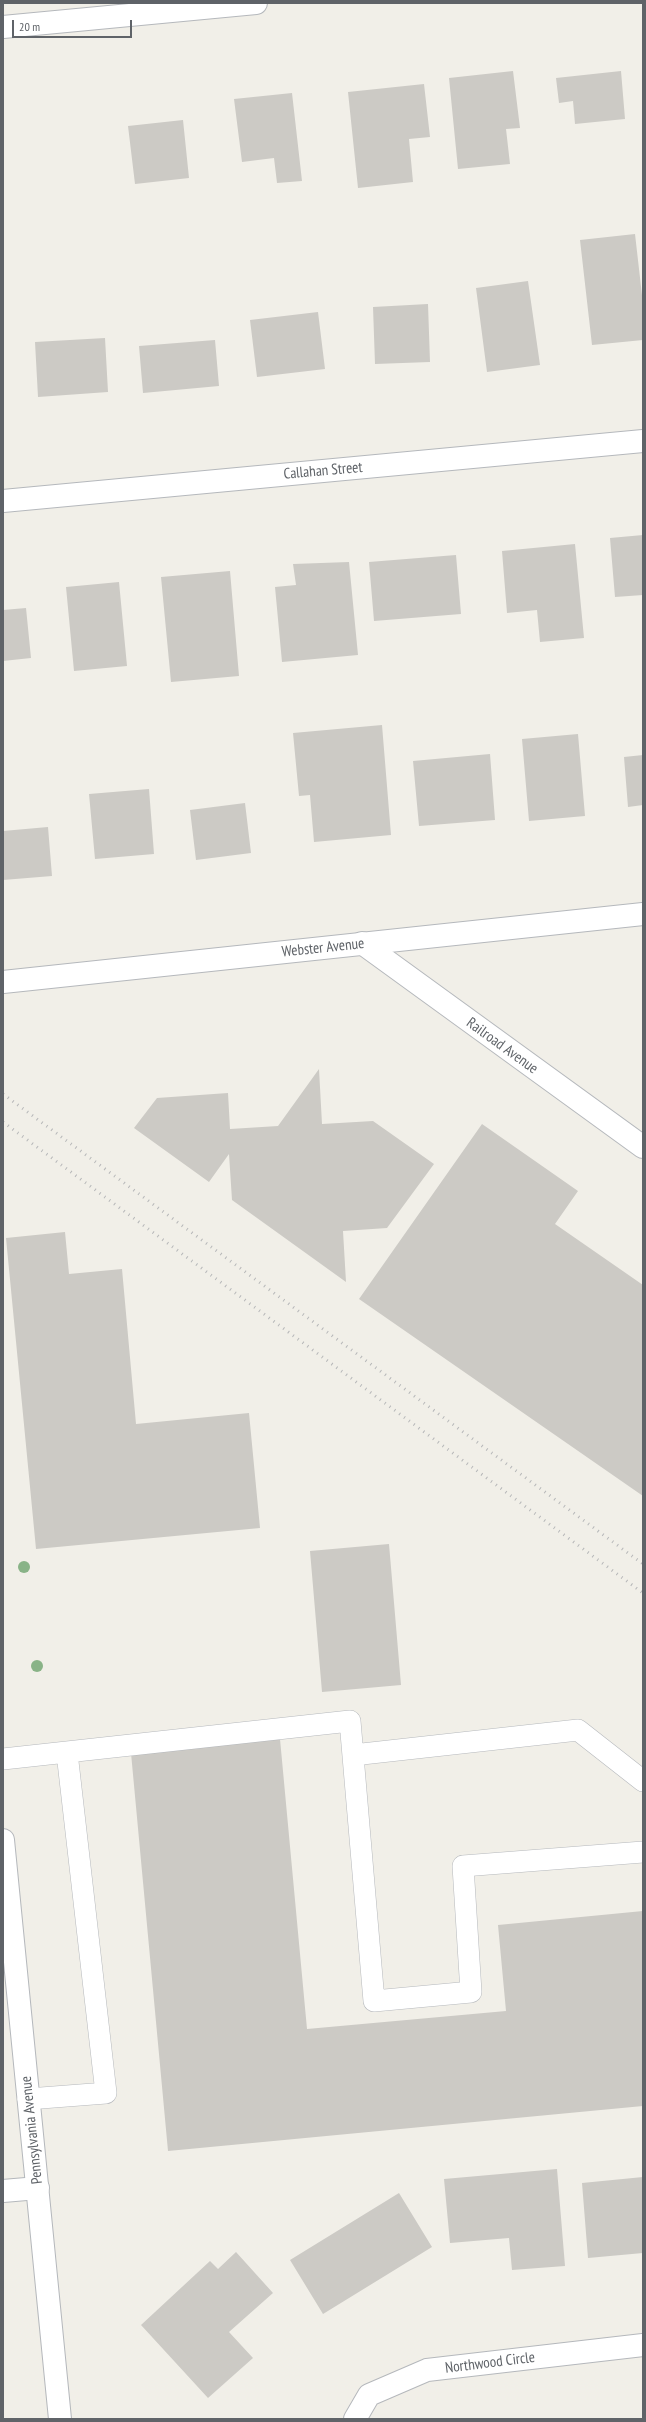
<!DOCTYPE html>
<style>
body{margin:0}
#map{position:relative;width:646px;height:2422px;overflow:hidden;background:#f1efe8;font-family:"PT Sans Narrow",sans-serif}
canvas{display:block}
.frame{position:absolute;inset:0;border:4px solid #5f6368;pointer-events:none}
.scale{position:absolute;left:12px;top:20px;width:120px;height:18px;box-sizing:border-box;border:2px solid #5f6368;border-top:0;padding-left:5px;font-size:12px;line-height:14px;white-space:nowrap;color:#5f6368;-webkit-text-stroke:3px #fff;paint-order:stroke}
</style>
<div id="map">
<canvas width="646" height="2422"></canvas>
<div class="frame"></div>
<div class="scale">20 m</div>
</div>
<script>
const c = document.querySelector('canvas').getContext('2d');
c.lineJoin = 'round';
function fillPath(path, color) {
  c.fillStyle = color;
  c.fill(path, 'evenodd');
}
function toPath(rows) {
  const path = new Path2D();
  for (const r of rows) {
    path.moveTo(r[0], r[1]);
    for (let i = 2; i < r.length; i += 2) path.lineTo(r[i], r[i + 1]);
  }
  return path;
}
function stroke(path, color, width, dash) {
  c.strokeStyle = color;
  c.lineWidth = width;
  c.lineCap = dash ? 'butt' : 'round';
  c.setLineDash(dash || []);
  c.stroke(path);
}
function label(font, color, halo, rows, align = 'center') {
  c.font = font + ' "PT Sans Narrow",sans-serif';
  c.lineWidth = 3;
  c.setLineDash([]);
  c.textBaseline = 'middle';
  c.strokeStyle = halo;
  c.fillStyle = color;
  for (const [text, x, y, turn = 0] of rows) {
    c.save();
    c.translate(x, y);
    c.rotate((+turn || 0) * Math.PI / 180);
    c.textAlign = isNaN(turn) ? turn : align;
    if (halo) c.strokeText(text, 0, 0);
    c.fillText(text, 0, 0);
    c.restore();
  }
}
const building = toPath([
 [513,71,520,128,506,129,510,164,458,169,449,78],
 [621,71,625,119,575,124,573,101,559,103,556,78],
 [424,84,430,137,409,139,413,182,358,188,348,92],
 [292,93,302,181,277,183,274,158,242,162,234,99],
 [183,120,189,178,135,184,128,126],
 [635,234,643,304,643,340,592,345,580,240],
 [528,281,540,365,487,372,476,288],
 [428,304,430,362,375,364,373,307],
 [318,312,325,369,257,377,250,320],
 [105,338,108,392,38,397,35,342],
 [215,340,219,386,143,393,139,346],
 [643,535,643,595,615,597,610,538],
 [575,544,584,638,540,642,537,610,507,613,502,551],
 [456,555,461,614,374,621,369,562],
 [349,562,358,655,282,662,275,587,296,585,293,564],
 [230,571,239,676,171,682,161,577],
 [119,582,127,666,74,671,66,587],
 [26,608,31,658,3,661,3,610],
 [382,725,391,835,314,842,310,795,299,796,293,733],
 [578,734,585,816,529,821,522,739],
 [490,754,495,820,419,826,413,761],
 [643,755,643,805,628,807,624,757],
 [149,789,154,854,95,859,89,794],
 [245,803,251,853,196,860,190,810],
 [48,827,52,876,3,880,3,831],
 [319,1069,322,1124,373,1121,434,1164,387,1228,343,1231,346,1282,232,1200,229,1154,209,1182,134,1128,157,1098,228,1093,230,1129,278,1126],
 [482,1124,578,1191,555,1224,643,1285,643,1496,359,1299],
 [65,1232,69,1274,122,1269,136,1424,249,1413,260,1528,36,1549,6,1238],
 [389,1544,401,1685,322,1692,310,1551],
 [280,1739,307,2029,506,2011,498,1925,643,1911,643,2106,168,2151,131,1753],
 [557,2169,565,2266,512,2270,509,2238,450,2243,444,2179],
 [643,2177,643,2253,588,2258,582,2183],
 [399,2193,432,2247,323,2314,290,2260],
 [236,2252,273,2293,229,2332,253,2358,208,2398,141,2325,210,2261,218,2269]
]);
const service = toPath([
 [353,1755,578,1730,643,1781],
 [3,1759,350,1721,374,2001,471,1992,463,1866,643,1852],
 [28,2099,106,2093,67,1753]
]);
const minor = toPath([
 [3,27,256,3],
 [3,501,643,441],
 [362,943,643,1147],
 [3,2191,38,2188],
 [355,2419,369,2395,427,2370,643,2345]
]);
const tertiary = toPath([
 [3,982,643,914],
 [3,1840,60,2419]
]);
const rail = toPath([
 [3,1094,643,1564],
 [3,1122,643,1593]
]);
const trees = [
 [24,1567],
 [37,1666]
];
const streetNames = [
 ["Callahan Street",323,471,-5],
 ["Webster Avenue",323,948,-6],
 ["Railroad Avenue",502,1046,36],
 ["Pennsylvania Avenue",32,2130,-96],
 ["Northwood Circle",490,2363,-7]
];
fillPath(building, '#cccac5');
stroke(service, '#b5b8bc', 22);
stroke(minor, '#b5b8bc', 24);
stroke(tertiary, '#b5b8bc', 24);
stroke(service, '#fff', 21);
stroke(minor, '#fff', 22);
stroke(tertiary, '#fff', 22);
stroke(rail, '#b6b7b8', 3, [1, 5]);
c.fillStyle = '#89b387';
for (const [x, y] of trees) {
  c.beginPath();
  c.arc(x, y, 6, 0, 2 * Math.PI);
  c.fill();
}
label('15px', '#5f6368', '#fff', streetNames);
</script>
